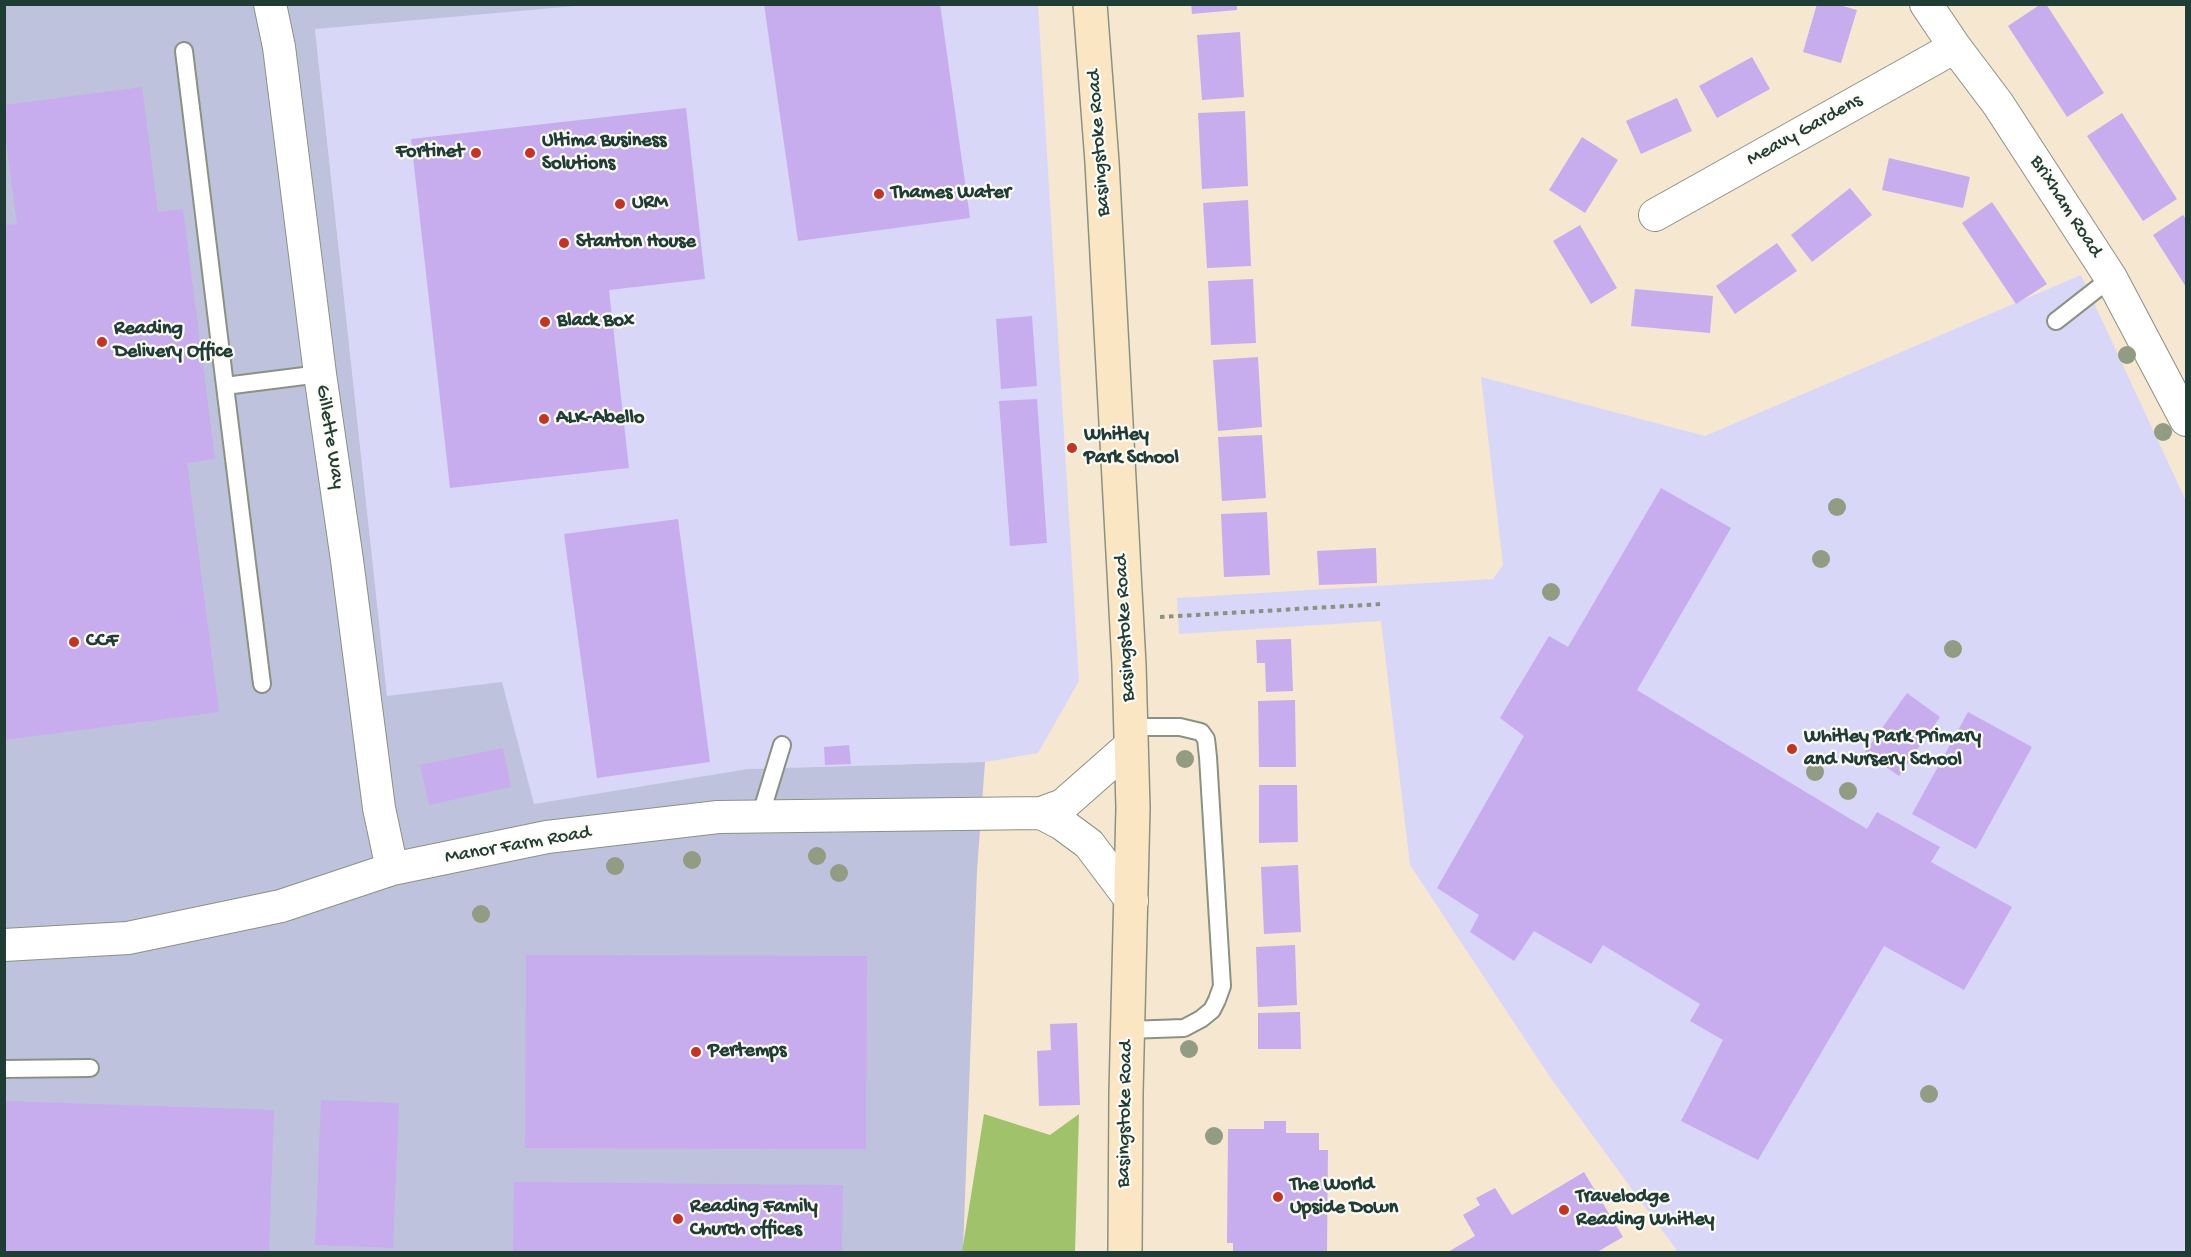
<!DOCTYPE html>
<style>
body{margin:0}
#map{position:relative;width:2191px;height:1257px;overflow:hidden;background:#f6e7d1;font-family:"Gochi Hand",sans-serif}
canvas{display:block}
.frame{position:absolute;inset:0;border:6px solid #1f3d34;pointer-events:none}
</style>
<div id="map">
<canvas width="2191" height="1257"></canvas>
<div class="frame"></div>
</div>
<script>
const c = document.querySelector('canvas').getContext('2d');
c.lineJoin = 'round';
function fillPath(path, color) {
  c.fillStyle = color;
  c.fill(path, 'evenodd');
}
function toPath(rows) {
  const path = new Path2D();
  for (const r of rows) {
    path.moveTo(r[0], r[1]);
    for (let i = 2; i < r.length; i += 2) path.lineTo(r[i], r[i + 1]);
  }
  return path;
}
function stroke(path, color, width, dash) {
  c.strokeStyle = color;
  c.lineWidth = width;
  c.lineCap = dash ? 'butt' : 'round';
  c.setLineDash(dash || []);
  c.stroke(path);
}
function label(font, color, halo, rows, align = 'center') {
  c.font = font + ' "Gochi Hand",sans-serif';
  c.lineWidth = 4.5;
  c.setLineDash([]);
  c.textBaseline = 'middle';
  c.strokeStyle = halo;
  c.fillStyle = color;
  for (const [text, x, y, turn = 0] of rows) {
    c.save();
    c.translate(x, y);
    c.rotate((+turn || 0) * Math.PI / 180);
    c.textAlign = isNaN(turn) ? turn : align;
    if (halo) c.strokeText(text, 0, 0);
    c.fillText(text, 0, 0);
    c.restore();
  }
}
const built = toPath([
 [587,4,1038,5,1079,681,1038,753,985,762,750,769,908,1252,387,696,315,28],
 [2081,275,2186,501,2186,1252,1678,1252,1552,1080,1410,865,1381,621,1179,634,1177,598,1493,579,1503,565,1481,377,1705,436]
]);
const industrial = toPath([
 [5,5,587,5,315,29,387,696,502,682,534,804,748,769,985,762,977,871,963,1252,5,1252]
]);
const green = toPath([
 [984,1114,1050,1135,1079,1114,1075,1252,962,1252]
]);
const building = toPath([
 [764,4,940,4,970,218,798,241],
 [1191,4,1237,4,1237,10,1192,14],
 [1817,4,1836,4,1857,10,1841,63,1803,52],
 [2041,4,2046,4,2104,93,2067,117,2008,26],
 [1240,32,1244,97,1202,100,1197,35],
 [1752,57,1770,89,1717,118,1699,86],
 [142,87,158,212,183,209,215,459,187,463,219,712,4,740,4,225,17,224,4,128,4,105],
 [1677,98,1692,131,1641,154,1626,121],
 [686,108,705,279,609,290,629,468,450,488,411,139],
 [1245,111,1248,186,1202,189,1198,113],
 [2122,113,2177,199,2143,221,2087,136],
 [1582,137,1618,160,1585,213,1549,190],
 [1889,158,1970,177,1963,208,1882,190],
 [1850,188,1872,215,1812,262,1791,235],
 [1248,200,1251,266,1207,268,1203,203],
 [1992,202,2047,284,2016,304,1962,223],
 [2183,215,2186,219,2186,287,2153,235],
 [1580,225,1617,288,1591,304,1553,241],
 [1777,243,1797,271,1735,314,1716,286],
 [1253,279,1256,343,1211,345,1208,281],
 [1635,289,1713,296,1710,333,1631,326],
 [1032,316,1037,386,1001,389,996,319],
 [1258,357,1262,427,1218,431,1213,360],
 [1037,399,1047,543,1010,546,999,401],
 [1262,435,1266,498,1222,501,1218,437],
 [1661,488,1731,528,1637,690,1867,829,1877,812,1940,847,1931,862,2012,907,1964,990,1884,946,1758,1160,1681,1121,1723,1040,1690,1021,1700,1004,1603,945,1591,964,1534,931,1514,961,1470,932,1479,915,1437,888,1524,736,1500,718,1549,636,1568,647],
 [1267,512,1270,575,1224,577,1221,514],
 [678,519,710,762,597,778,564,534],
 [1376,548,1377,583,1319,585,1317,551],
 [1291,639,1293,691,1266,692,1265,663,1257,663,1256,640],
 [1907,693,1940,717,1899,776,1865,752],
 [1295,700,1296,767,1259,767,1258,701],
 [1968,712,2032,747,1976,849,1912,814],
 [849,745,851,764,825,765,824,747],
 [503,748,511,787,429,805,420,765],
 [1259,785,1297,785,1298,842,1259,843],
 [1298,865,1301,932,1264,934,1261,867],
 [1295,945,1297,1005,1258,1007,1256,947],
 [526,955,867,956,866,1149,525,1148],
 [1300,1012,1301,1049,1258,1049,1258,1013],
 [1077,1023,1080,1105,1039,1106,1037,1051,1051,1050,1050,1024],
 [321,1100,399,1103,393,1248,315,1245],
 [4,1101,274,1110,269,1252,4,1252],
 [1264,1121,1286,1121,1286,1133,1319,1133,1319,1150,1328,1150,1327,1252,1233,1252,1233,1243,1227,1243,1228,1129,1264,1129],
 [1584,1172,1623,1237,1597,1252,1448,1252,1475,1236,1463,1215,1480,1205,1476,1198,1495,1188,1512,1215],
 [514,1182,843,1185,842,1252,513,1252]
]);
const path = toPath([
 [1160,617,1382,604]
]);
const service = toPath([
 [184,51,225,386,320,374],
 [2056,321,2111,278],
 [225,386,262,684],
 [760,817,782,745],
 [1127,1030,1184,1028,1201,1019,1212,1010,1217,1000,1222,986,1208,757,1206,739,1201,732,1180,727,1131,727],
 [4,1069,90,1068]
]);
const minor = toPath([
 [270,4,279,47,320,374,347,560,379,808,392,869],
 [1926,4,1955,47,1998,104,2111,278,2186,420],
 [1655,215,1955,47],
 [1041,813,1062,824,1089,844,1132,901],
 [4,945,128,938,281,906,392,869,547,837,718,817,1041,813,1063,805,1131,745]
]);
const secondary = toPath([
 [1090,4,1102,162,1129,665,1133,808,1126,1092,1125,1252]
]);
const trees = [
 [2127,355],
 [2163,432],
 [1837,507],
 [1821,559],
 [1551,592],
 [1953,649],
 [1185,759],
 [1815,772],
 [1848,791],
 [817,856],
 [692,860],
 [615,866],
 [839,873],
 [481,914],
 [1189,1049],
 [1929,1094],
 [1214,1136]
];
const markers = [
 [476,153,6,"#c8321e"],
 [530,153,6,"#c8321e"],
 [879,194,6,"#c8321e"],
 [620,204,6,"#c8321e"],
 [564,243,6,"#c8321e"],
 [545,322,6,"#c8321e"],
 [102,342,6,"#c8321e"],
 [544,419,6,"#c8321e"],
 [1072,448,6,"#c8321e"],
 [74,642,6,"#c8321e"],
 [1792,749,6,"#c8321e"],
 [696,1052,6,"#c8321e"],
 [1278,1197,6,"#c8321e"],
 [1564,1210,6,"#c8321e"],
 [678,1219,6,"#c8321e"]
];
const streetNames = [
 ["Meavy Gardens",1805,131,-29],
 ["Basingstoke Road",1100,143,-94],
 ["Brixham Road",2065,207,57],
 ["Gillette Way",329,437,81],
 ["Basingstoke Road",1126,628,-93],
 ["Manor Farm Road",518,846,-10],
 ["Basingstoke Road",1126,1114,-89]
];
const poiNames = [
 ["Ultima Business",542,142],
 ["Solutions",542,165],
 ["Fortinet",464,153,"right"],
 ["Thames Water",891,194],
 ["URM",632,204],
 ["Stanton House",576,243],
 ["Black Box",557,322],
 ["Reading",114,330],
 ["Delivery Office",114,353],
 ["ALK-Abello",556,419],
 ["Whitley",1084,436],
 ["Park School",1084,459],
 ["CCF",86,642],
 ["Whitley Park Primary",1804,738],
 ["and Nursery School",1804,761],
 ["Pertemps",708,1052],
 ["The World",1290,1186],
 ["Upside Down",1290,1209],
 ["Travelodge",1576,1198],
 ["Reading Whitley",1576,1221],
 ["Reading Family",690,1208],
 ["Church offices",690,1231]
];
fillPath(built, '#d8d7f8');
fillPath(industrial, '#bfc2dd');
fillPath(green, '#a0c26b');
fillPath(building, '#c7adee');
stroke(service, '#8a9282', 20);
stroke(minor, '#8a9282', 34);
stroke(secondary, '#8a9282', 36);
stroke(path, '#8a9282', 4, [4.5, 4.5]);
stroke(service, '#fff', 16);
stroke(minor, '#fff', 32);
stroke(secondary, '#fbe6c4', 33);
c.fillStyle = '#919c82';
for (const [x, y] of trees) {
  c.beginPath();
  c.arc(x, y, 9, 0, 2 * Math.PI);
  c.fill();
}
for (const [x, y, r, color] of markers) {
  const dot = new Path2D();
  dot.arc(x, y, r, 0, 2 * Math.PI);
  c.fillStyle = color;
  c.fill(dot);
  stroke(dot, '#fdfcf7', 2);
}
label('20px', '#1f3d34', '#fdfcf7', streetNames);
label('bold 20px', '#1f3d34', '#fdfcf7', poiNames, 'left');
</script>
